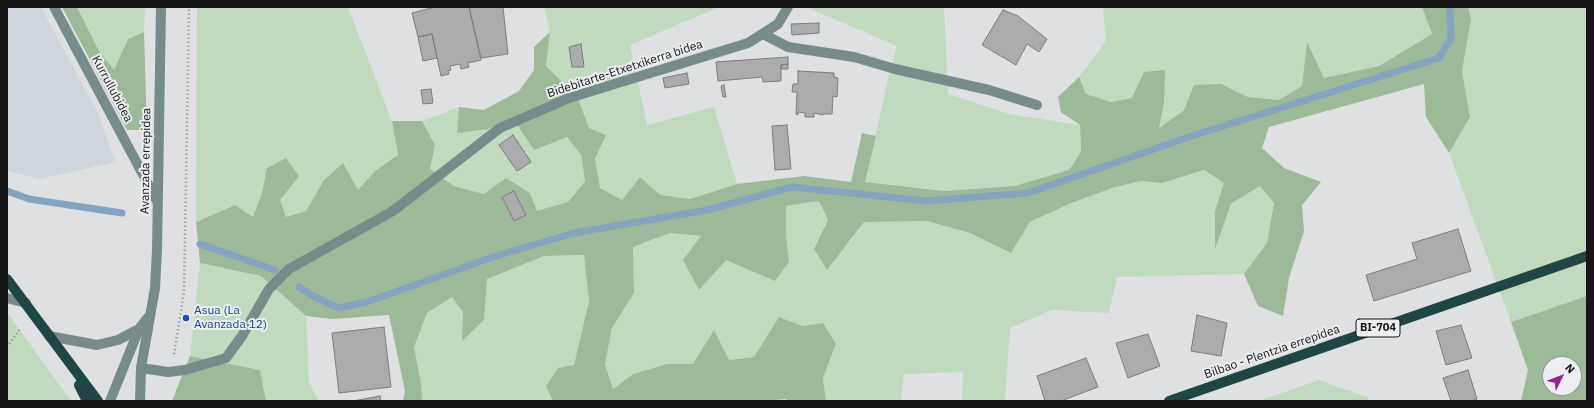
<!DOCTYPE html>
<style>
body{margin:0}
#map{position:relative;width:1594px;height:408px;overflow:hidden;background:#dee0e1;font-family:"IBM Plex Sans",sans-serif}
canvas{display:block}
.frame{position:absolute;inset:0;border:8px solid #171717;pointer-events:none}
.north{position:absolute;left:1542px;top:356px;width:40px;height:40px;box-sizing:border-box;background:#ebedee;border:1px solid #969798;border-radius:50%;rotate:47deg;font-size:11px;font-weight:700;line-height:16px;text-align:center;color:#171717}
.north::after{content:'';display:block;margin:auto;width:14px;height:18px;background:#932587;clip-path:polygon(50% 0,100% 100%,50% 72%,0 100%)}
</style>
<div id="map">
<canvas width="1594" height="408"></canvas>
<div class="frame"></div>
<div class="north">N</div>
</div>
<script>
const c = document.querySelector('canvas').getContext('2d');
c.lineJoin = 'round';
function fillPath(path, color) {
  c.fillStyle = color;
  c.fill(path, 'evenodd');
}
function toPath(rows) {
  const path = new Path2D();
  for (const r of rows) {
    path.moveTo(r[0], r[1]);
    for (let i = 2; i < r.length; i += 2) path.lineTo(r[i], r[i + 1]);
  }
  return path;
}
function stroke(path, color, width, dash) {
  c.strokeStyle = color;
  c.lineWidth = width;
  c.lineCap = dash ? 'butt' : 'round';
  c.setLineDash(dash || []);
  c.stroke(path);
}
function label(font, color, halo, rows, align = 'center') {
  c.font = font + ' "IBM Plex Sans",sans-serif';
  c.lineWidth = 4;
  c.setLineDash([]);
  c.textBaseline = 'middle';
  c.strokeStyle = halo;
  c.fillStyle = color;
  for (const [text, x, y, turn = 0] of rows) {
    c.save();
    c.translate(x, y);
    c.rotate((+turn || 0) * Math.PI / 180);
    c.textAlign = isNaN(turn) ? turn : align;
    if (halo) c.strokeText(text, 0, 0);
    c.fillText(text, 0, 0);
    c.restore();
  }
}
const built = toPath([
 [7,7,41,7,99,115,115,162,40,179,7,171]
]);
const green = toPath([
 [77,7,145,7,144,32,128,39,114,70,99,51],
 [197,7,348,7,392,121,398,155,375,171,358,191,343,163,324,180,306,211,286,218,267,168,262,193,253,217,235,205,196,222],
 [544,7,719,7,630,45,647,125,714,107,737,184,690,199,660,195,640,177,622,200,600,188,595,159,606,135,589,128,576,93,563,83,546,66,550,32],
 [806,7,944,7,948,94,1009,114,1080,125,1081,152,1069,170,1014,186,944,191,865,182,889,75,897,46],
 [1103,7,1422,7,1432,34,1379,66,1324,78,1307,43,1302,86,1279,100,1248,97,1221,84,1158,128,1164,103,1144,72,1132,99,1111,102,1086,94,1079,77,1106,41],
 [1468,7,1587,7,1587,296,1511,322,1449,153,1470,117,1462,71,1471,20],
 [459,107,457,133,514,120,567,137,581,155,585,181,568,202,537,212,530,193,484,194,454,186,430,169,435,145,422,121],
 [1204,170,1225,183,1215,211,1215,248,1231,205,1260,186,1274,203,1267,243,1244,274,1117,277,1109,313,1052,310,1010,328,1005,401,962,401,963,372,904,374,901,401,826,401,823,378,836,344,823,323,803,326,779,317,754,357,693,364,667,364,633,374,613,389,605,364,612,328,634,293,633,247,670,233,702,236,726,260,789,262,786,235,786,206,819,201,828,220,814,249,850,242,864,222,927,221,970,233,1011,253,1030,222,1069,204,1112,188,1141,181,1162,183],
 [584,255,589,301,574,365,546,386,553,401,422,401,421,383,414,347,427,313,452,297,463,312,462,340,484,320,487,279,544,256],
 [200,263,261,276,306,316,309,383,319,401,266,401,260,370,190,356],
 [7,314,9,315,71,401,7,401],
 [1319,380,1369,398,1368,401,1259,401]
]);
const forest = toPath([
 [62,7,77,7,99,51,114,70,128,39,144,32,147,130,127,130],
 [1422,7,1468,7,1471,19,1462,71,1470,117,1449,153,1426,117,1424,84,1269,127,1262,148,1284,168,1321,182,1302,205,1304,231,1289,278,1283,316,1258,306,1244,274,1267,243,1274,203,1260,186,1231,204,1215,249,1215,211,1224,183,1204,170,1162,183,1141,181,1112,188,1069,204,1030,222,1011,253,970,233,927,221,864,222,827,270,814,249,828,220,819,201,786,206,786,235,789,262,775,281,726,260,699,290,683,260,701,236,670,233,633,247,634,293,612,328,605,364,613,389,633,374,667,364,693,364,714,330,729,360,754,357,779,317,803,326,823,323,836,344,823,378,826,401,787,401,786,399,766,401,553,401,546,386,558,368,574,365,589,301,584,255,544,256,487,279,484,320,462,341,463,312,452,297,427,313,414,347,421,383,422,401,403,401,405,391,389,315,332,319,306,316,261,276,200,263,196,222,235,205,253,217,262,193,267,168,286,158,299,176,280,200,286,217,306,211,324,180,343,163,358,190,375,171,398,155,392,121,422,121,435,145,430,169,454,186,484,194,506,178,530,193,537,211,568,202,585,181,581,155,567,137,534,150,514,120,488,129,457,133,459,107,484,110,519,91,534,70,534,47,550,32,546,66,563,83,576,93,589,128,606,135,595,159,600,188,622,200,640,177,660,195,690,199,737,184,804,176,851,182,862,133,876,136,865,182,944,191,1014,186,1069,170,1081,152,1080,125,1061,112,1058,97,1079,77,1086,94,1111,102,1132,98,1144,72,1165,70,1164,103,1159,128,1184,110,1194,85,1221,84,1248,97,1279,100,1302,86,1307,42,1324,78,1379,66,1432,34],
 [1587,296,1587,401,1521,401,1528,370,1511,322],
 [1550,364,1574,364,1574,388,1550,388],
 [190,356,260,370,266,401,172,401]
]);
const stream = toPath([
 [7,191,29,199,122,213],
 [200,244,275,270],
 [299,287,311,295,338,308,367,302,493,257,574,233,707,210,792,187,926,201,1028,193,1192,136,1439,58,1451,38,1450,7]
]);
const building = toPath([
 [435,7,469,7,481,60,468,63,469,67,461,69,460,64,450,66,451,70,448,71,449,74,441,76,432,34,418,37,412,13,435,7],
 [469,7,503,7,508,54,481,58,469,7],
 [1003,10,1018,16,1047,39,1039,52,1027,44,1016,65,982,45,1003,10],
 [819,23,819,33,792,35,791,24,819,23],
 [432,34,437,58,423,61,418,37,432,34],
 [581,44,584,67,572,67,569,47,581,44],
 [788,57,788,64,781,65,781,81,763,82,762,77,718,81,716,62,788,57],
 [788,64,788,69,781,69,781,65,788,64],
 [798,71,834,73,834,77,838,78,837,97,833,96,832,114,823,114,823,115,814,113,814,117,805,117,805,113,798,112,798,115,796,114,797,92,792,92,793,84,798,84,798,71],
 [687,73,689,84,665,88,663,78,687,73],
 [724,85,726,97,723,97,721,86,724,85],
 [431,89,433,103,423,104,421,90,431,89],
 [787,125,791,169,775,170,772,126,787,125],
 [513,135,531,162,517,171,499,145,513,135],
 [514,191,526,215,514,221,502,197,514,191],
 [1458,229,1471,271,1374,301,1366,275,1417,259,1412,243,1458,229],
 [1197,315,1227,323,1221,356,1191,351,1197,315],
 [1461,325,1472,358,1446,365,1436,331,1461,325],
 [384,327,391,387,339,393,332,333,384,327],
 [1148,334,1160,366,1128,378,1116,343,1148,334],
 [1086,358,1098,387,1061,401,1045,401,1037,376,1086,358],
 [1468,370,1477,399,1471,401,1451,401,1443,378,1468,370],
 [380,396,381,401,353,401,380,396]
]);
const path = toPath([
 [7,347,21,328],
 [174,354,184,292,189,7]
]);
const lane = toPath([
 [763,34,788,47,854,57,895,69,989,90,1037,105]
]);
const street = toPath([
 [54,7,158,203],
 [7,298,26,303],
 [49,336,97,345,118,340,139,329],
 [141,368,168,372,185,370,226,358,242,336,269,289,289,269,393,211,500,128,569,98,748,43,778,24,788,7],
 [110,401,139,329,149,316],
 [140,401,141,368,155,288,157,250,161,7]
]);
const primary = toPath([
 [7,279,98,401],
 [79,385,87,401],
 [1169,401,1587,256]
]);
const markers = [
 [186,318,4,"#1a4fb4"]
];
const shields = [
 [1378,328,44]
];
const shieldNames = [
 ["BI-704",1378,328]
];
const streetNames = [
 ["Bidebitarte-Etxetxikerra bidea",625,69,-18],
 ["Kurrullubidea",112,89,62],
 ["Avanzada errepidea",146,161,-89],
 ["Bilbao - Plentzia errepidea",1272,352,-19]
];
const transitNames = [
 ["Asua (La",194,311],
 ["Avanzada 12)",194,325]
];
fillPath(built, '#cfd5dd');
fillPath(green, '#c1dabf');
fillPath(forest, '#9db99a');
stroke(stream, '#86a4c0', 7);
fillPath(building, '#aaabad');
stroke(building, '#7c7d7e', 1);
stroke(path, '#8a8c8c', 2.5, [1, 3]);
stroke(lane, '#768b8a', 10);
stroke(street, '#768b8a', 10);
stroke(primary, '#1f4645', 10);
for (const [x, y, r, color] of markers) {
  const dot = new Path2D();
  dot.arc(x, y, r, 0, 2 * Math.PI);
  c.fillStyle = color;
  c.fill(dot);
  stroke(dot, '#ebedee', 1.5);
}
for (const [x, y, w] of shields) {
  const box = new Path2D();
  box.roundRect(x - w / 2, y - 9, w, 18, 3);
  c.fillStyle = '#ebedee';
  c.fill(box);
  stroke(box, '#171717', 1);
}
label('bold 11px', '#171717', null, shieldNames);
label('12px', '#171717', '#ebedee', streetNames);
label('12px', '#164399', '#ebedee', transitNames, 'left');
</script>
